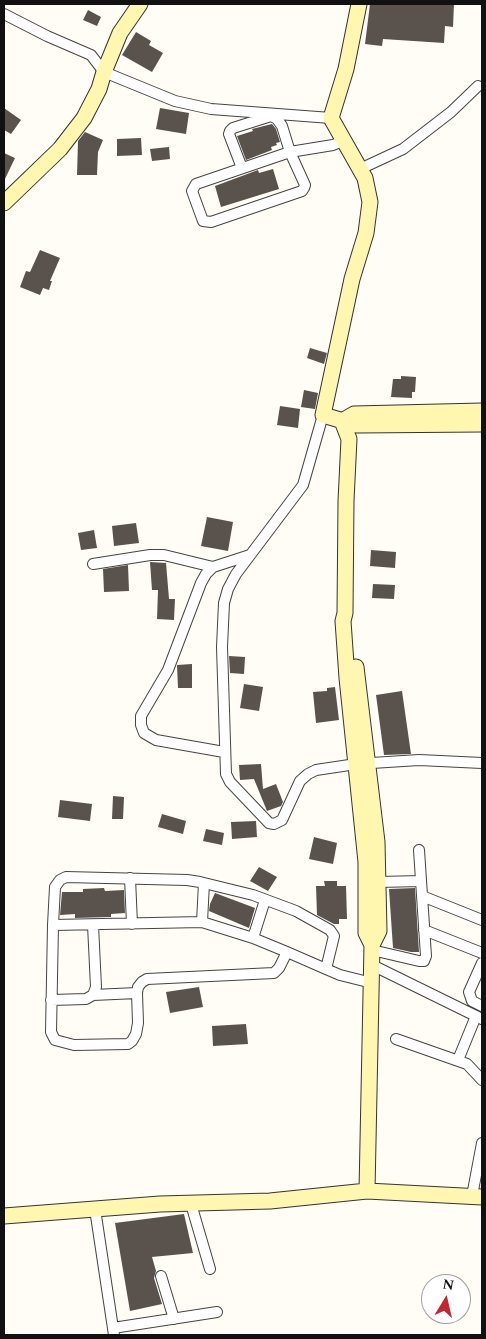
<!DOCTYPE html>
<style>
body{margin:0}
#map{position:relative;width:486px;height:1339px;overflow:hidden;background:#fffdf5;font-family:Spectral,serif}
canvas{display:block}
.frame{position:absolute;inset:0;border:5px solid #111;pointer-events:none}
.north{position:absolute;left:421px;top:1274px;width:50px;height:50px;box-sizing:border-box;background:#fff;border:1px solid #a0a0a0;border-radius:50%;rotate:9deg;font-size:14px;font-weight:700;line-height:20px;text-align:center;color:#111}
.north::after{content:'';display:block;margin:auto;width:18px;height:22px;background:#c4262e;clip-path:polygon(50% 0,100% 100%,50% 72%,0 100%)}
</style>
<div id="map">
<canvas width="486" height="1339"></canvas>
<div class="frame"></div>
<div class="north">N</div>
</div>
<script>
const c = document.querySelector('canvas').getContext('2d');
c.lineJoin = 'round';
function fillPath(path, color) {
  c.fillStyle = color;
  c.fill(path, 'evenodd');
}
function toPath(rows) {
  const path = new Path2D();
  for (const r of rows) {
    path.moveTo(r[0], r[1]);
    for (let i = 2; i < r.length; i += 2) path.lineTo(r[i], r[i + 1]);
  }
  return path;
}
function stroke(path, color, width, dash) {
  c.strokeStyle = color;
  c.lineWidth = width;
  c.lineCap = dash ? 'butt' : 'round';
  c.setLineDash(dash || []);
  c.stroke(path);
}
const building = toPath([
 [370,4,454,4,453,27,445,26,444,43,383,39,382,46,365,44],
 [88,10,101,17,97,26,83,20],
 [136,32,151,41,149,45,163,53,152,72,122,55],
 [4,108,21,120,11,134,4,130],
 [160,108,189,113,186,134,156,129],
 [272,124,276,129,280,142,276,143,277,145,271,147,272,150,246,160,237,136,253,131,252,129],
 [85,132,103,140,98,152,97,175,77,175,78,141],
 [141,138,142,155,117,156,117,139],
 [169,147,170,159,152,161,150,149],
 [4,153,15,158,4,181],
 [273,169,279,189,221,207,215,186,258,170,259,173],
 [40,250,60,258,50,281,52,281,49,290,43,288,40,295,20,287,26,271,30,272],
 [310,348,327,353,324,364,307,358],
 [401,376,416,377,415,392,412,392,412,398,391,397,393,379,401,379],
 [304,390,318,393,315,409,301,407],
 [280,406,300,409,298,428,277,425],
 [207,517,233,522,228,551,201,546],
 [136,523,139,543,114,546,112,526],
 [94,530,97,548,81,550,78,533],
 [371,550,396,552,395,568,370,566],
 [150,562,166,563,169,599,175,599,174,620,157,619,158,590,152,590],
 [128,565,129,591,104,592,103,569],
 [373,584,395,585,394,599,372,598],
 [229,656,245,657,244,674,230,673],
 [192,664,192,688,178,688,177,665],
 [244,684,263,687,259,711,240,708],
 [335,687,339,720,316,723,313,692,327,691,327,688],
 [402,691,411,754,384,755,376,695],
 [261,764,263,789,276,784,283,802,281,806,267,811,254,779,240,780,239,765],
 [113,796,124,797,123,819,112,819],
 [60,800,92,804,90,821,58,817],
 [162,814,186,821,183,834,158,827],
 [256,821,257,837,232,839,231,822],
 [206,829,224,833,222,845,203,841],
 [314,837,337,843,333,864,309,859],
 [259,867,277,877,268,891,250,881],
 [324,881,337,881,337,886,346,886,347,919,339,919,339,924,334,924,317,915,316,886,325,886],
 [104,888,105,891,124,890,125,913,111,914,111,917,75,918,75,914,60,915,62,892,83,892,83,889],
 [415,888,419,952,411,952,393,948,389,889],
 [215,893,255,908,249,928,209,911,210,904],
 [199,987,203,1007,170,1013,166,992],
 [246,1024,248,1044,213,1046,212,1026],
 [184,1214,193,1253,152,1257,156,1271,154,1278,162,1304,130,1311,115,1223]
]);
const street = toPath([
 [4,14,47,36,91,55,104,72,175,101,211,109,331,118],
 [242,168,229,134,230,131,233,128,271,116,277,119,282,126,290,152,305,185,304,188,302,191,211,222,203,221,192,191,196,184,290,152,333,145,345,140],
 [360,169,403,149,451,112,478,86],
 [323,415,303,485,236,574,228,589,224,603,222,647,226,774,230,782,269,823,274,824,282,820,300,781,308,774,316,770,356,764,419,760,482,763],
 [93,564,150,555,164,555,213,567],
 [224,752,156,740,144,733,141,725,141,716,168,670,201,583,206,574,213,567,250,555],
 [130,878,132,924],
 [379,882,421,881],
 [422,896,482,920],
 [202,922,204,883],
 [53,925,55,887,60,880,66,877,187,880,200,882,253,895,296,911,330,930,334,936,326,969],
 [424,930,482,953],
 [253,938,265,900],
 [372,950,419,961,424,961,426,956,419,850],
 [287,952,279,968,274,973,147,979,142,982,138,987,137,993,138,1023,136,1034,132,1041,128,1044,74,1045,55,1040,51,1032,53,925,202,922,253,938,287,952,326,969,340,975,372,983],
 [482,963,469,992,472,1001,482,1006],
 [372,965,482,1019],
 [93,995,137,993],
 [51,1000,86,999,93,995,96,987,93,925],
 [396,1039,467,1064,482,1080],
 [458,1060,476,1016],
 [472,1196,482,1143],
 [191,1204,210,1269],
 [95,1209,114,1335],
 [161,1276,174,1319],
 [113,1328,217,1312]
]);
const secondary = toPath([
 [359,4,346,69,331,118,365,178,370,202,366,233,352,279,323,415,357,425,482,424],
 [4,203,60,149,84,118,99,89,104,72,120,33,140,4],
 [342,421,349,439,346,501,345,613,343,621,347,678,366,862,366,933,372,945,367,1191],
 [342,421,354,414,482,411],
 [356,667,377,842,379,931,372,945],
 [4,1216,160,1204,270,1201,367,1191,482,1197]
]);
fillPath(building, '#5a524d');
stroke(street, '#444', 12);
stroke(secondary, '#333', 17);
stroke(street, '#fff', 10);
stroke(secondary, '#fff6b0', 15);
</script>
